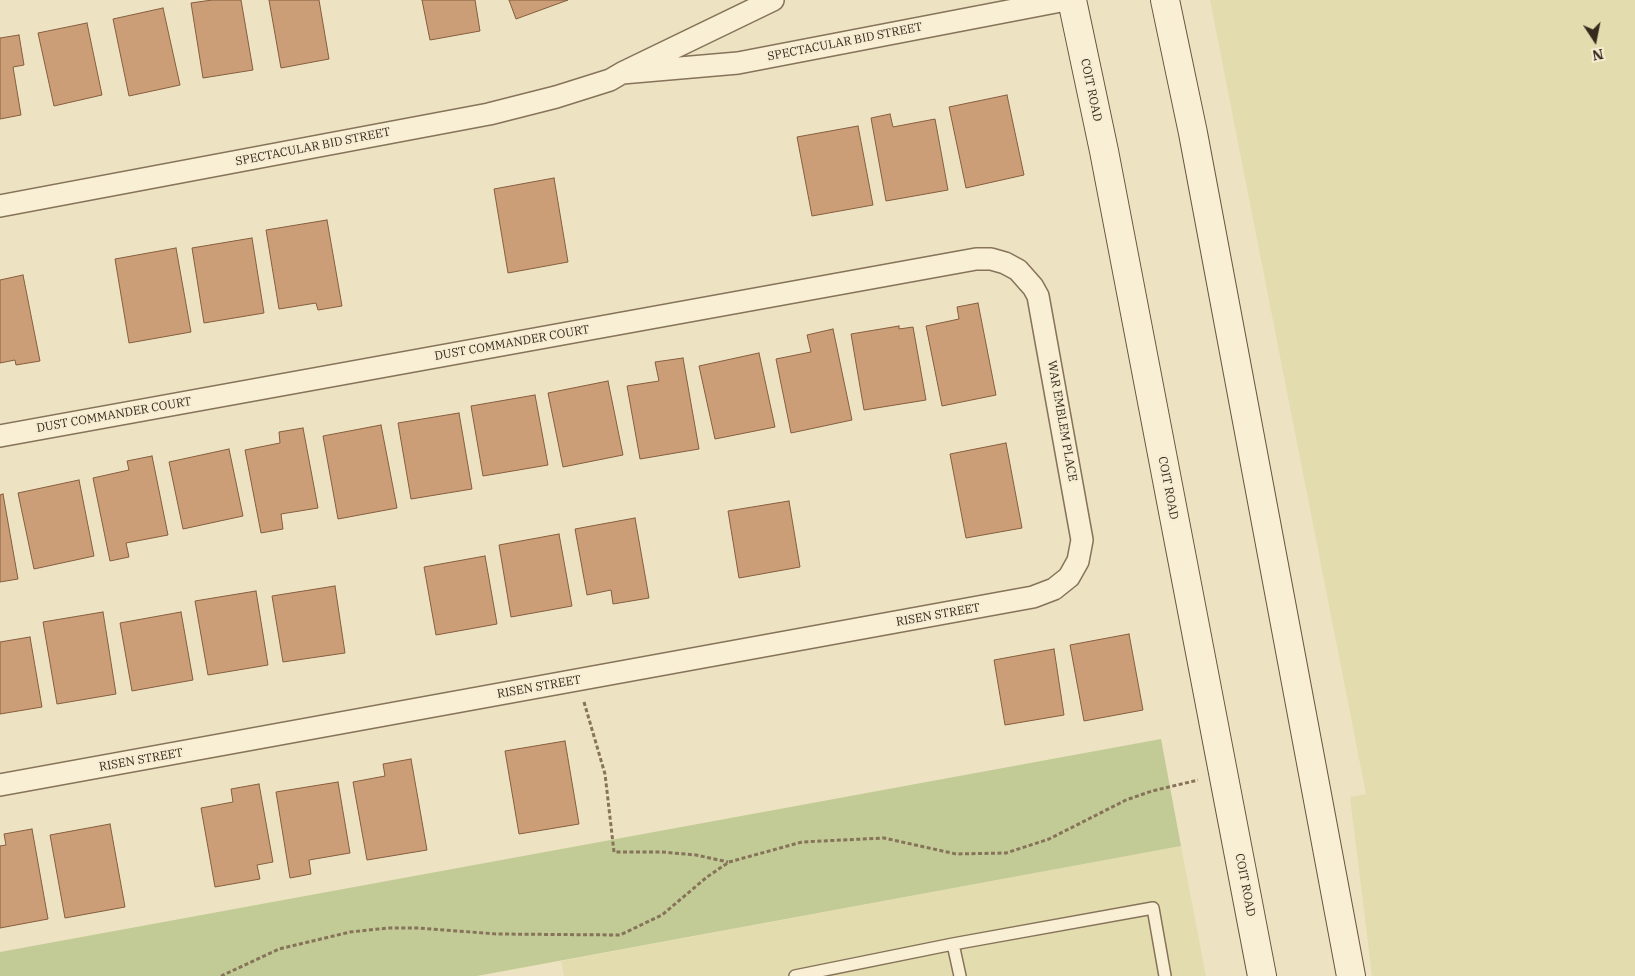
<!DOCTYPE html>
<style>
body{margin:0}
#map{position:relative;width:1635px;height:976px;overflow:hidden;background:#ede2c1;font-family:"IBM Plex Serif",serif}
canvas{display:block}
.north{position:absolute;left:1570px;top:15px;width:50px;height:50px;-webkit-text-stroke:4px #f5ecd1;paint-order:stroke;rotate:169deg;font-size:14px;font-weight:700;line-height:20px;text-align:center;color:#362a1d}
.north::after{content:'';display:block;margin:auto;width:18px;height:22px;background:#362a1d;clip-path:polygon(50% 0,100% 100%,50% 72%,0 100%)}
</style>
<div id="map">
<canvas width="1635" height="976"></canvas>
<div class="north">N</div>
</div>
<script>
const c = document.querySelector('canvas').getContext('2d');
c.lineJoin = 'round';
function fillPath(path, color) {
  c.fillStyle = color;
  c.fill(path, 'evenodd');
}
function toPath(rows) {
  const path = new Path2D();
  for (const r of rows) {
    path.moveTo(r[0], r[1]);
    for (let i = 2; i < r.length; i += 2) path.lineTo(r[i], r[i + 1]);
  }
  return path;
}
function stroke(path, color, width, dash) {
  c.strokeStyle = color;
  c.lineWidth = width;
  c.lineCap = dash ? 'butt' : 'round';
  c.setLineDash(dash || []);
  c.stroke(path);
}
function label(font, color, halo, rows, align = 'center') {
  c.font = font + ' "IBM Plex Serif",serif';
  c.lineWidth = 4;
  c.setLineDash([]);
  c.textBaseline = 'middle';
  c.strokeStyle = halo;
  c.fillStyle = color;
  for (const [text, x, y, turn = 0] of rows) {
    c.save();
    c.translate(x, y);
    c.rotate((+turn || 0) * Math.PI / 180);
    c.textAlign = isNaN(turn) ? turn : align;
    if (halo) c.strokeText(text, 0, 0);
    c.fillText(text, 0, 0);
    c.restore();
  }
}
const farmland = toPath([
 [1210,0,1635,0,1635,976,1372,976,1350,797,1366,794],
 [1181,846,1206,976,564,976,561,961]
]);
const green = toPath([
 [1161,739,1181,846,477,976,0,976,0,952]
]);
const building = toPath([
 [212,0,241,0,253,70,203,78,191,3,212,0],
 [269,0,319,0,329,59,281,68,269,0],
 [422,0,475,0,480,31,430,40,422,0],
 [509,0,568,0,516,19,509,0],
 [163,8,180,85,129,96,113,19,163,8],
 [87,23,102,95,54,106,38,33,87,23],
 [19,35,24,65,13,67,21,115,0,119,0,38,19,35],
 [1007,95,1024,175,966,188,949,107,1007,95],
 [890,114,893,127,935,119,948,190,886,201,871,118,890,114],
 [858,126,873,205,812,216,797,137,858,126],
 [554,178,568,262,508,273,494,189,554,178],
 [327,220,342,306,318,310,316,303,279,309,266,230,327,220],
 [252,238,264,313,204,323,192,248,252,238],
 [176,248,191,332,129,343,115,259,176,248],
 [23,275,40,361,16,365,15,360,0,363,0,280,23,275],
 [978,303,996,395,942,406,926,326,959,319,957,307,978,303],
 [899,326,899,329,913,327,926,400,864,410,851,334,899,326],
 [833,329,852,420,791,433,776,359,811,352,807,335,833,329],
 [759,353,775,427,715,439,699,366,759,353],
 [683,358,699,449,640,459,627,386,659,381,655,362,683,358],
 [608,381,623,455,563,467,548,393,608,381],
 [535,395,548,465,483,476,471,406,535,395],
 [459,413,472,489,411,499,398,423,459,413],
 [381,425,397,508,338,519,323,436,381,425],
 [303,428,318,508,281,514,283,529,261,533,245,450,280,443,279,432,303,428],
 [1006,443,1022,528,966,538,950,454,1006,443],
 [229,449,243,516,183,529,169,462,229,449],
 [152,456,168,535,126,543,129,557,110,561,93,478,129,470,127,461,152,456],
 [79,480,94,556,34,569,18,493,79,480],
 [3,494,18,579,0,582,0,495,3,494],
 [789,501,800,567,739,578,728,511,789,501],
 [635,518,649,598,613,604,611,590,587,595,575,529,635,518],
 [559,534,572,606,511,617,499,545,559,534],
 [485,556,497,624,436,635,424,567,485,556],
 [335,586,345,653,283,662,272,596,335,586],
 [256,591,268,665,208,675,195,601,256,591],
 [103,612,116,694,57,704,43,622,103,612],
 [181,612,193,680,132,691,120,623,181,612],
 [1129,634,1143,710,1084,721,1070,645,1129,634],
 [30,637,42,707,0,714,0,642,30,637],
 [1054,649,1064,715,1005,725,994,660,1054,649],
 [565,741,579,824,519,834,505,751,565,741],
 [411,759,427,850,367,860,353,782,385,776,383,764,411,759],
 [338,782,350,853,309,860,311,874,290,878,276,792,338,782],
 [259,784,273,862,257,865,260,879,215,887,201,808,233,802,231,789,259,784],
 [110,824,125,907,65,918,50,835,110,824],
 [32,829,48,919,0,928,0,846,6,845,4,834,32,829]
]);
const path = toPath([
 [584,702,605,774,614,852,662,852,696,855,728,862],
 [221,976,279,949,350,932,388,928,419,928,497,934,620,935,662,915,707,877,729,862,802,842,884,838,956,854,1006,853,1049,839,1126,800,1152,791,1198,780]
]);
const lane = toPath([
 [953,944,960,976],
 [795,976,953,944,1153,908,1165,976]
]);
const street = toPath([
 [773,0,622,73,738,63,1066,0],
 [0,206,489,114,556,97,610,80,622,73],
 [0,436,976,259,991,259,1005,263,1018,270,1033,287,1038,296,1082,540,1078,561,1069,577,1054,589,1033,597,0,785]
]);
const secondary = toPath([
 [1072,0,1104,151,1262,976],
 [1165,0,1193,133,1351,976]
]);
const streetNames = [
 ["SPECTACULAR BID STREET",845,42,-11],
 ["COIT ROAD",1091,90,78],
 ["SPECTACULAR BID STREET",313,147,-11],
 ["DUST COMMANDER COURT",512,343,-10],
 ["DUST COMMANDER COURT",114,415,-10],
 ["WAR EMBLEM PLACE",1062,421,80],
 ["COIT ROAD",1168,488,79],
 ["RISEN STREET",938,615,-10],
 ["RISEN STREET",539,687,-10],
 ["RISEN STREET",141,760,-10],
 ["COIT ROAD",1245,885,79]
];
fillPath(farmland, '#e3dcaf');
fillPath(green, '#c2cb95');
fillPath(building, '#cb9e77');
stroke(building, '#855e3f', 1);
stroke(lane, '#867359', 14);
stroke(street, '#867359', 24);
stroke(secondary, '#68543c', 30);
stroke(path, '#867359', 3, [4, 2.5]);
stroke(lane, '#f8efd4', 11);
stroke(street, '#f8efd4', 21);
stroke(secondary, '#f8efd4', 28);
label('12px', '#362a1d', '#f5ecd1', streetNames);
</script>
